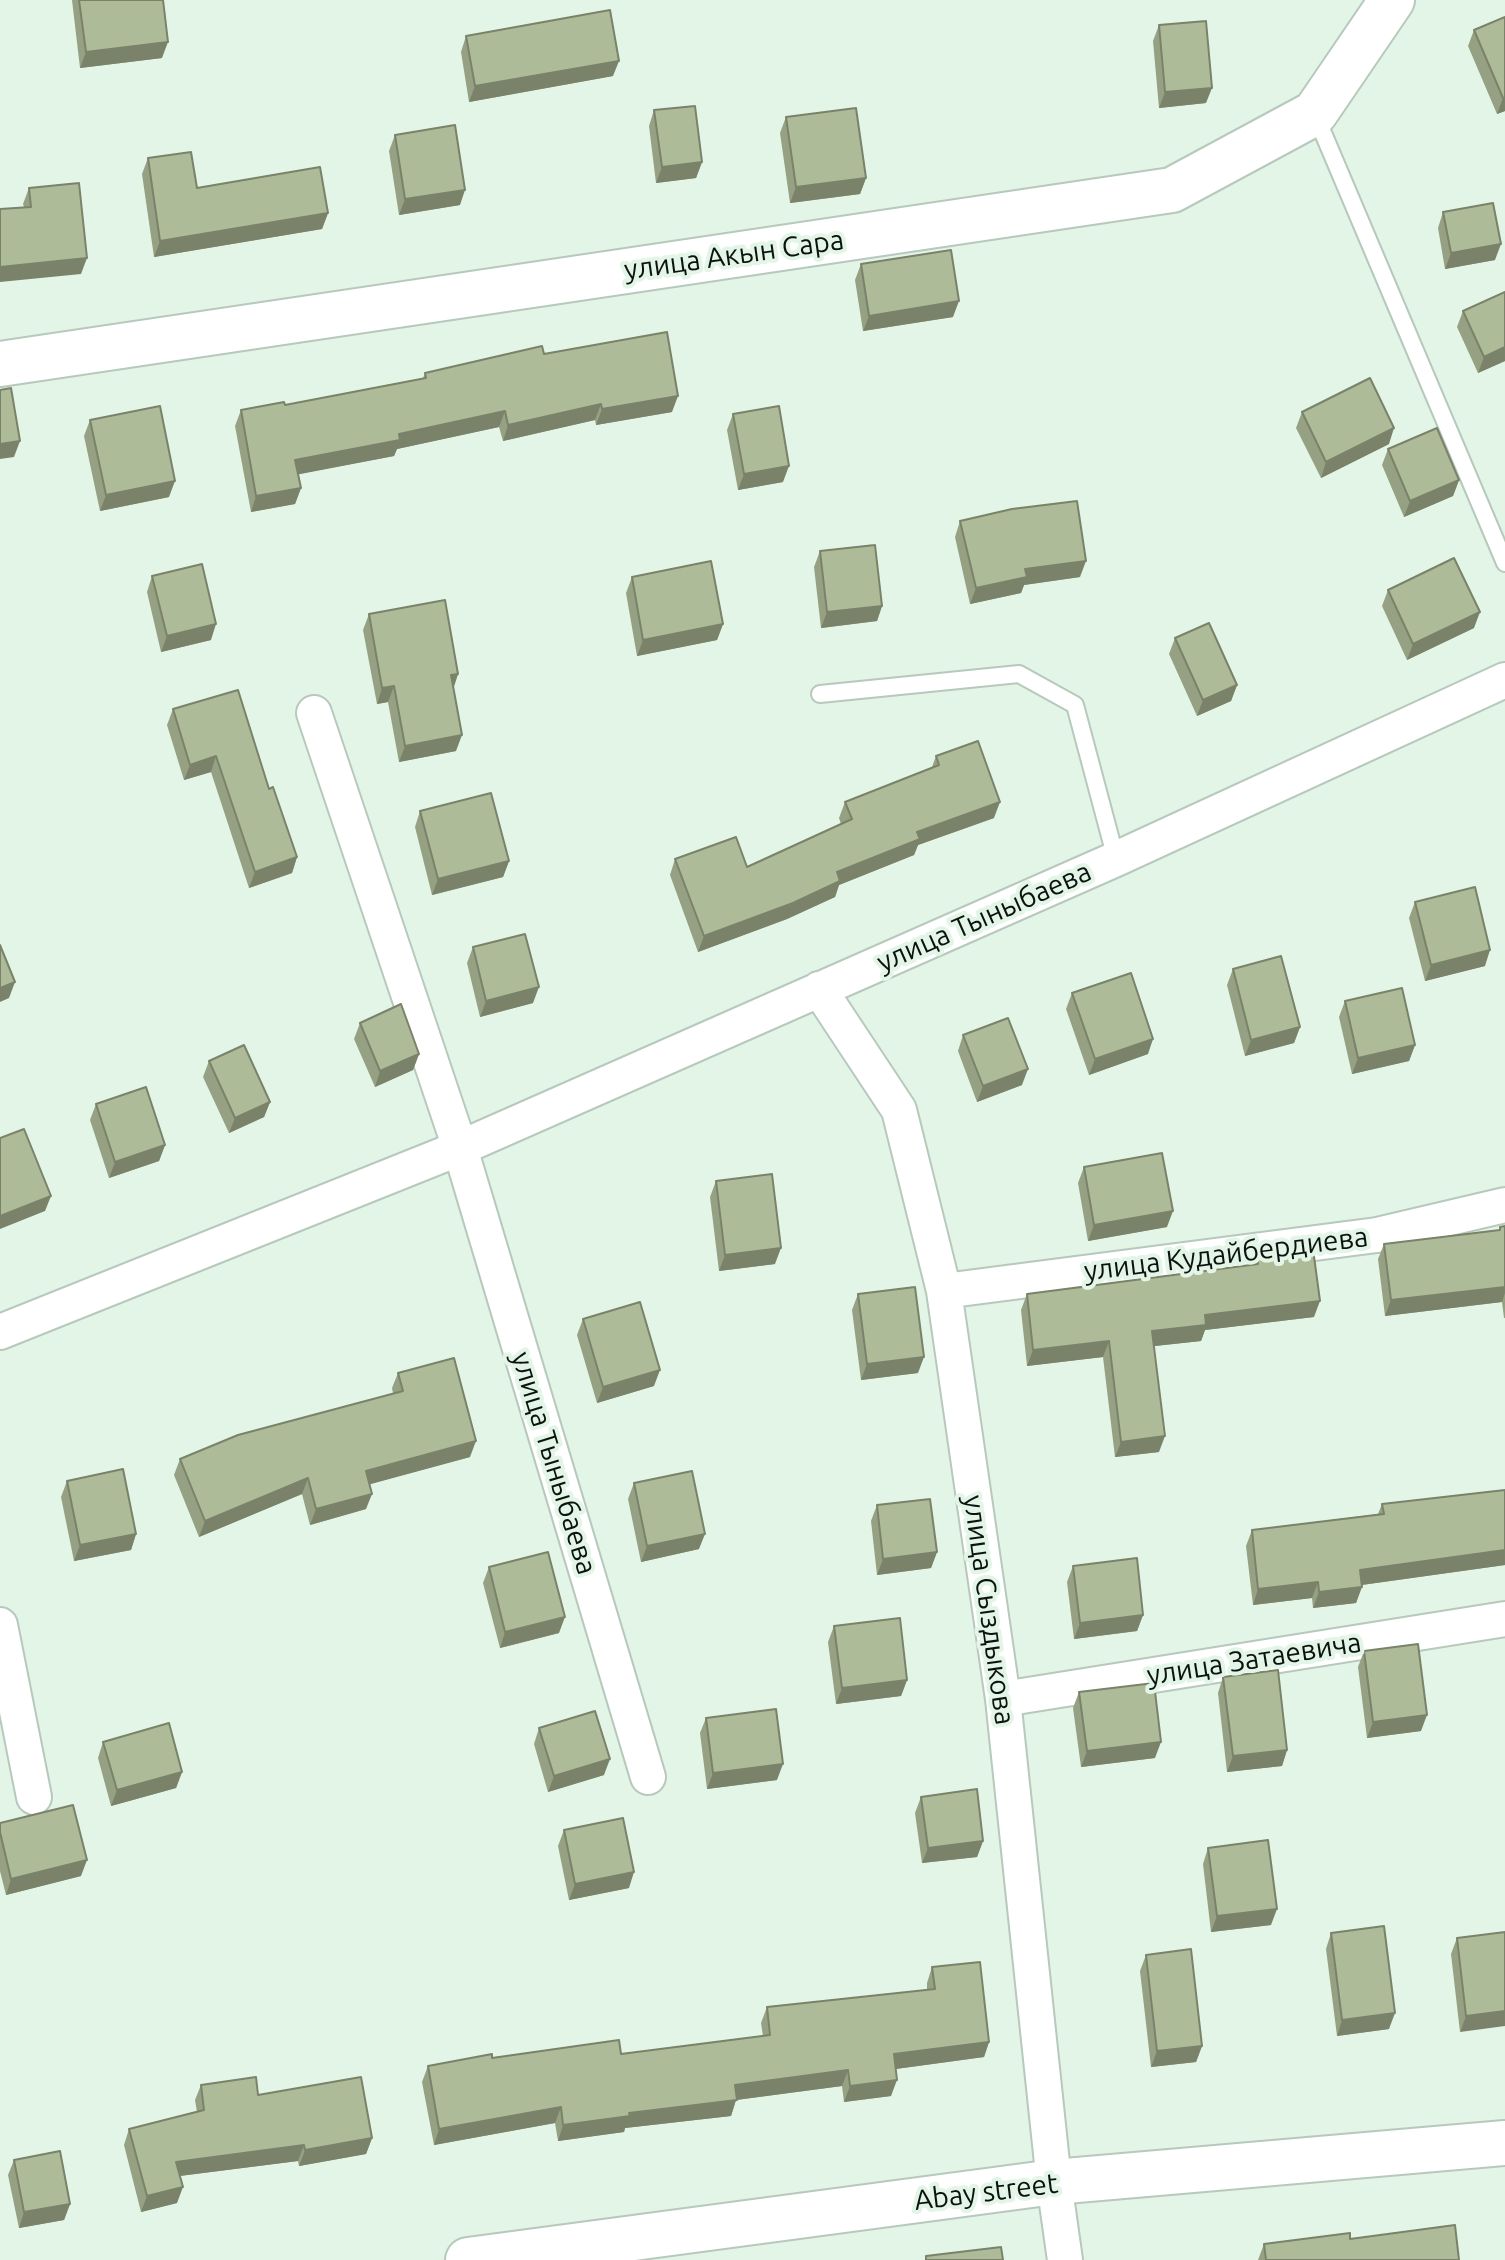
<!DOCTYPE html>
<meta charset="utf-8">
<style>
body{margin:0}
canvas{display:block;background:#e2f5e7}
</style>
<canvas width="1505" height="2260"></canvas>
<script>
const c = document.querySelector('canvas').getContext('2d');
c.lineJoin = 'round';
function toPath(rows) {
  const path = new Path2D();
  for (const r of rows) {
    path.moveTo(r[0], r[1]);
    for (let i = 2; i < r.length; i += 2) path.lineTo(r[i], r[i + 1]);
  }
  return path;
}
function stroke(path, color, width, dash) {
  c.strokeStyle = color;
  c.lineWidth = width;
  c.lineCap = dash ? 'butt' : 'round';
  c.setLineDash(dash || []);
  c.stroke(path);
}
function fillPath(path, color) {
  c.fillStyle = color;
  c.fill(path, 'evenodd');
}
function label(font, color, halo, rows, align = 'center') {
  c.font = font + ' Ubuntu,sans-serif';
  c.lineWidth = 8;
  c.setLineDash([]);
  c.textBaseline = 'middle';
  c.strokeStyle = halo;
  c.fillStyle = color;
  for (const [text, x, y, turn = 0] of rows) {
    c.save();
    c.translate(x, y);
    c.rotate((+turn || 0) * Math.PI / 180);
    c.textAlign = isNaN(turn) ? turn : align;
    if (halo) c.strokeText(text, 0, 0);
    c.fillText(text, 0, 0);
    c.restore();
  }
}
const lane = toPath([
 [1315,114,1505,563],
 [820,694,1019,674,1075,705,1116,859]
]);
const street = toPath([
 [314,713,460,1148,648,1777],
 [819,989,899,1110,944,1291,1003,1699,1054,2182,1065,2260],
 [944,1291,1377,1235,1505,1205],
 [0,1332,460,1148,1116,859,1505,680],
 [0,1625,34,1797],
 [1003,1699,1505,1619]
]);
const secondary = toPath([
 [0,364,1172,190,1315,113,1392,0],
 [468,2260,1054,2182,1505,2143]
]);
const wall = toPath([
 [72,0,163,0,162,58,80,68],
 [1505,17,1505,111,1497,114,1468,46,1474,30],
 [1159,25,1206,103,1159,108,1153,41],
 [466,36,613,76,469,102,461,52],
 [654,110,702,162,696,178,656,183,649,126],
 [786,117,866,178,860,194,790,203,780,133],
 [395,135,460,205,399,215,389,151],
 [148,158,197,188,328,213,322,229,154,257,142,174],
 [29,188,81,274,24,207,23,204],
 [1443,212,1495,260,1445,269,1438,228],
 [861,264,953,317,863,331,855,280],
 [1505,292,1505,361,1478,373,1457,327,1463,311],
 [544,354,672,412,596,425,595,420,503,441,499,427,397,449,394,456,298,474,301,488,295,504,251,512,235,426,241,410,285,405,423,378,425,373],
 [1302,412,1389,444,1321,478,1296,428],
 [733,414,783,482,738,490,727,430],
 [90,420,169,497,100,511,84,436],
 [1388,449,1459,480,1453,496,1404,517,1382,465],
 [960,521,1080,577,1024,585,1021,593,970,604,955,537],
 [820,551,882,606,877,621,821,628,814,567],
 [152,576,211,640,161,652,147,592],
 [632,577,723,624,717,640,637,656,626,593],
 [1388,590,1474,628,1407,660,1382,606],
 [369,614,458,674,453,687,456,751,399,762,388,702,377,704,363,630],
 [1175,638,1237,685,1231,701,1197,716,1169,654],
 [173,709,269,789,297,857,292,873,249,888,211,772,184,780,167,725],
 [936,756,994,818,918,845,914,855,839,885,835,897,787,919,698,952,670,875,675,859,747,867,841,824,839,818,845,802,932,767],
 [420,811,509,861,503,877,432,895,415,827],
 [1415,902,1485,966,1425,981,1409,918],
 [473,947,533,1003,480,1017,467,963],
 [1233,969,1300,1027,1294,1043,1245,1056,1227,985],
 [1072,993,1148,1054,1089,1075,1066,1009],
 [1345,1001,1415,1045,1409,1061,1352,1074,1339,1017],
 [360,1023,419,1054,413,1070,375,1087,354,1039],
 [963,1035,1022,1085,977,1102,958,1051],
 [209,1061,270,1102,264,1117,229,1133,203,1077],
 [96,1104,165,1145,159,1161,109,1178,90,1120],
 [1084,1167,1167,1227,1088,1241,1078,1183],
 [716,1181,775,1264,719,1271,710,1197],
 [1505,1226,1505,1318,1504,1318,1502,1302,1385,1316,1378,1259,1384,1244,1499,1230,1500,1227],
 [1257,1256,1314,1317,1205,1330,1201,1341,1154,1346,1159,1452,1115,1457,1103,1357,1027,1366,1021,1310,1027,1294,1254,1264],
 [858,1294,918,1373,861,1380,852,1310],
 [583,1319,654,1386,597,1403,577,1335],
 [398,1373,470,1457,369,1484,366,1509,310,1525,302,1494,199,1537,174,1475,180,1459,393,1393,392,1388],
 [67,1481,136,1534,131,1550,74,1561,61,1497],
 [634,1483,699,1549,641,1562,628,1499],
 [1382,1504,1505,1565,1362,1585,1356,1603,1313,1608,1312,1598,1253,1605,1246,1546,1252,1530,1378,1514],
 [877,1505,937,1552,931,1568,877,1575,871,1521],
 [1073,1566,1143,1615,1137,1631,1074,1639,1067,1582],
 [489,1567,559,1633,500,1648,483,1583],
 [834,1626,907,1680,901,1696,836,1704,828,1642],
 [1364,1651,1421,1731,1367,1738,1358,1667],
 [1223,1677,1287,1750,1282,1766,1227,1772,1218,1693],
 [1079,1692,1155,1758,1081,1767,1073,1708],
 [706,1718,777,1780,707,1789,700,1733],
 [539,1728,604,1775,548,1792,534,1744],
 [103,1742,182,1772,176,1788,111,1806,98,1758],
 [921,1797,983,1841,977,1857,922,1863,915,1813],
 [0,1823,81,1876,6,1895,0,1871],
 [564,1830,629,1888,569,1900,558,1846],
 [1208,1848,1271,1925,1211,1932,1203,1864],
 [1505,1932,1460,2032,1451,1954,1457,1938],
 [1331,1933,1389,2029,1337,2036,1326,1949],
 [1146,1955,1202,2046,1196,2062,1151,2067,1140,1971],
 [932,1967,989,2042,984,2057,896,2069,891,2096,844,2102,842,2086,736,2100,731,2116,625,2128,624,2132,558,2141,555,2123,434,2145,422,2082,428,2066,492,2058,621,2054,763,2036,761,2023,767,2007,927,1990,927,1983],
 [201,2085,258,2095,372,2138,366,2154,299,2166,298,2161,180,2176,177,2203,141,2212,124,2145,129,2129,197,2112,195,2100],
 [14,2160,70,2204,64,2220,19,2228,8,2175],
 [1350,2239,1459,2260,1258,2260,1264,2244]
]);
const shadedWall = toPath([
 [168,42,162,58,80,68,86,52],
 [619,61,613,76,469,102,475,86],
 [1212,88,1206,103,1159,108,1165,92],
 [1503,98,1505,98,1505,111,1497,114],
 [702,162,696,178,656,183,662,167],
 [866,178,860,194,790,203,796,187],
 [465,190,460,205,399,215,405,199],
 [328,213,322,229,154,257,160,241],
 [1501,244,1495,260,1445,269,1451,253],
 [87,258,81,274,0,282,0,267],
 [959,301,953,317,863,331,869,316],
 [1505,347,1505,361,1478,373,1484,357],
 [678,396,672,412,596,425,602,409],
 [601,404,595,420,503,441,508,425],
 [505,411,499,427,397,449,394,456,290,476,295,460,399,434],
 [1394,428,1389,444,1321,478,1326,462],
 [20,441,14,457,0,459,0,444],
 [789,466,783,482,738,490,744,474],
 [1459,480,1453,496,1404,517,1410,501],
 [175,481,169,497,100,511,106,495],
 [301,488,295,504,251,512,256,496],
 [1086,561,1080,577,1024,585,1021,593,970,604,976,588,1025,569],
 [882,606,877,621,821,628,827,612],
 [1480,612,1474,628,1407,660,1413,644],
 [216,624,211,640,161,652,167,636],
 [723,624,717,640,637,656,643,640],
 [458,674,453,690,451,675],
 [1237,685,1231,701,1197,716,1203,700],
 [394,686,388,702,377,704,382,688],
 [462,735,456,751,399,762,405,746],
 [216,756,211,772,184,780,190,765],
 [1000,802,994,818,918,845,914,855,839,885,835,897,787,919,698,952,704,936,837,872,917,832],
 [297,857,292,873,249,888,255,872],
 [509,861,503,877,432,895,438,879],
 [1490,950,1485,966,1425,981,1431,965],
 [15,982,9,998,0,1002,0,988],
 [539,987,533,1003,480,1017,486,1001],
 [1300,1027,1294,1043,1245,1056,1251,1040],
 [1153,1039,1148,1054,1089,1075,1095,1059],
 [1415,1045,1409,1061,1352,1074,1358,1058],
 [419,1054,413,1070,375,1087,380,1071],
 [1028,1069,1022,1085,977,1102,983,1086],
 [270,1102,264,1117,229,1133,235,1118],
 [165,1145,159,1161,109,1178,115,1162],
 [51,1196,45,1211,0,1229,0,1216],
 [1173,1211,1167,1227,1088,1241,1094,1225],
 [781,1248,775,1264,719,1271,725,1255],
 [1505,1287,1505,1293,1502,1302,1385,1316,1391,1300],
 [1320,1301,1314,1317,1205,1330,1201,1341,1146,1347,1152,1331,1205,1315],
 [1109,1341,1103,1357,1027,1366,1033,1350],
 [924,1357,918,1373,861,1380,867,1364],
 [660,1370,654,1386,597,1403,603,1387],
 [1165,1436,1159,1452,1115,1457,1121,1442],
 [476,1441,470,1457,360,1487,366,1471],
 [308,1478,302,1494,199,1537,205,1521],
 [372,1494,366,1509,310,1525,316,1509],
 [136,1534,131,1550,74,1561,80,1545],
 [705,1534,699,1549,641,1562,647,1546],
 [1505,1550,1505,1565,1354,1586,1360,1570],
 [937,1552,931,1568,877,1575,883,1559],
 [1318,1582,1312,1598,1253,1605,1258,1589],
 [1362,1587,1356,1603,1313,1608,1319,1592],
 [1143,1615,1137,1631,1074,1639,1080,1623],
 [565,1617,559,1633,500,1648,505,1632],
 [907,1680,901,1696,836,1704,842,1688],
 [1427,1715,1421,1731,1367,1738,1373,1722],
 [1161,1742,1155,1758,1081,1767,1087,1751],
 [1287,1750,1282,1766,1227,1772,1233,1756],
 [610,1759,604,1775,548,1792,554,1776],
 [783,1764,777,1780,707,1789,713,1773],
 [182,1772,176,1788,111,1806,117,1790],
 [983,1841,977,1857,922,1863,928,1848],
 [87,1860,81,1876,6,1895,11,1879],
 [634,1872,629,1888,569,1900,575,1884],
 [1277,1909,1271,1925,1211,1932,1217,1916],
 [1505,2011,1505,2026,1460,2032,1466,2016],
 [1395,2013,1389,2029,1337,2036,1342,2020],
 [989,2042,984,2057,888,2070,894,2054],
 [1202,2046,1196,2062,1151,2067,1157,2051],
 [848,2070,842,2086,736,2100,731,2116,625,2128,624,2132,558,2141,563,2125,629,2113,735,2085],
 [897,2080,891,2096,844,2102,850,2086],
 [561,2107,555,2123,434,2145,439,2129],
 [372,2138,366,2154,299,2166,305,2150],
 [304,2145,298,2161,171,2177,176,2162],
 [183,2187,177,2203,141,2212,147,2196],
 [70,2204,64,2220,19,2228,24,2212]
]);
const building = toPath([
 [79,0,163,0,168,42,86,52,79,0],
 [610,10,619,61,475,86,466,36,610,10],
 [1505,17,1505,98,1503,98,1474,30,1505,17],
 [1206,21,1212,88,1165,92,1159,25,1206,21],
 [695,106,702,162,662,167,654,110,695,106],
 [856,108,866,178,796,187,786,117,856,108],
 [455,125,465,190,405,199,395,135,455,125],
 [191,152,197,188,320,167,328,213,160,241,148,158,191,152],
 [79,183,87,258,0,267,0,209,31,207,29,188,79,183],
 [1493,203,1501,244,1451,253,1443,212,1493,203],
 [951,250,959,301,869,316,861,264,951,250],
 [1505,292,1505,347,1484,357,1463,311,1505,292],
 [667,332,678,396,602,409,601,404,508,425,505,411,399,434,400,440,295,460,301,488,256,496,241,410,284,402,285,405,426,378,425,373,542,346,544,354,667,332],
 [1370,378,1394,428,1326,462,1302,412,1370,378],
 [11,388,20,441,0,444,0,390,11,388],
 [160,406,175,481,106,495,90,420,160,406],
 [779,406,789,466,744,474,733,414,779,406],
 [1437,428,1459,480,1410,501,1388,449,1437,428],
 [1077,501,1086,561,1025,569,1027,577,976,588,960,521,1012,509,1077,501],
 [875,545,882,606,827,612,820,551,875,545],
 [1454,558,1480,612,1413,644,1388,590,1454,558],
 [711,561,723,624,643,640,632,577,711,561],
 [202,564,216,624,167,636,152,576,202,564],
 [445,600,458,674,451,675,462,735,405,746,394,686,382,688,369,614,445,600],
 [1209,623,1237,685,1203,700,1175,638,1209,623],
 [238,690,269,789,273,787,297,857,255,872,216,756,190,765,173,709,238,690],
 [978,741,1000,802,917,832,920,839,837,872,840,881,793,903,704,936,675,859,736,837,747,867,852,819,845,802,939,765,936,756,978,741],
 [491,793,509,861,438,879,420,811,491,793],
 [1475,887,1490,950,1431,965,1415,902,1475,887],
 [525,934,539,987,486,1001,473,947,525,934],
 [0,945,15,982,0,988,0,945],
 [1281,956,1300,1027,1251,1040,1233,969,1281,956],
 [1131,973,1153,1039,1095,1059,1072,993,1131,973],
 [1402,988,1415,1045,1358,1058,1345,1001,1402,988],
 [401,1004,419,1054,380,1071,360,1023,401,1004],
 [1008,1018,1028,1069,983,1086,963,1035,1008,1018],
 [244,1045,270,1102,235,1118,209,1061,244,1045],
 [146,1087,165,1145,115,1162,96,1104,146,1087],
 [24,1129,51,1196,0,1216,0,1138,24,1129],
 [1162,1153,1173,1211,1094,1225,1084,1167,1162,1153],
 [772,1174,781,1248,725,1255,716,1181,772,1174],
 [1505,1226,1505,1287,1391,1300,1384,1244,1500,1230,1500,1227,1505,1226],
 [1313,1249,1320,1301,1205,1315,1206,1325,1152,1331,1165,1436,1121,1442,1109,1341,1033,1350,1027,1294,1258,1264,1257,1256,1313,1249],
 [915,1287,924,1357,867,1364,858,1294,915,1287],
 [640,1302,660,1370,603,1387,583,1319,640,1302],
 [454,1358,476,1441,366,1471,372,1494,316,1509,308,1478,205,1521,180,1459,238,1435,403,1391,398,1373,454,1358],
 [123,1469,136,1534,80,1545,67,1481,123,1469],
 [692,1471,705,1534,647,1546,634,1483,692,1471],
 [1505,1490,1505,1550,1360,1570,1362,1587,1319,1592,1318,1582,1258,1589,1252,1530,1384,1514,1382,1504,1505,1490],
 [930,1499,937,1552,883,1559,877,1505,930,1499],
 [548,1552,565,1617,505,1632,489,1567,548,1552],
 [1137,1558,1143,1615,1080,1623,1073,1566,1137,1558],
 [900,1618,907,1680,842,1688,834,1626,900,1618],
 [1418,1644,1427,1715,1373,1722,1364,1651,1418,1644],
 [1278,1670,1287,1750,1233,1756,1223,1677,1278,1670],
 [1154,1683,1161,1742,1087,1751,1079,1692,1154,1683],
 [776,1709,783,1764,713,1773,706,1718,776,1709],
 [595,1711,610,1759,554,1776,539,1728,595,1711],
 [169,1723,182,1772,117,1790,103,1742,169,1723],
 [977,1789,983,1841,928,1848,921,1797,977,1789],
 [73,1805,87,1860,11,1879,0,1832,0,1823,73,1805],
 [623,1818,634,1872,575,1884,564,1830,623,1818],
 [1268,1840,1277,1909,1217,1916,1208,1848,1268,1840],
 [1384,1926,1395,2013,1342,2020,1331,1933,1384,1926],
 [1505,1932,1505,2011,1466,2016,1457,1938,1505,1932],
 [1191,1949,1202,2046,1157,2051,1146,1955,1191,1949],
 [980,1962,989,2042,894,2054,897,2080,850,2086,848,2070,735,2085,737,2100,629,2113,630,2116,563,2125,561,2107,439,2129,428,2066,492,2054,492,2058,619,2040,621,2054,770,2035,767,2007,935,1989,932,1967,980,1962],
 [256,2077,258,2095,361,2077,372,2138,305,2150,304,2145,176,2162,183,2187,147,2196,129,2129,204,2110,201,2085,256,2077],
 [60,2151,70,2204,24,2212,14,2160,60,2151],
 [1455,2225,1459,2260,1266,2260,1264,2244,1350,2233,1350,2239,1455,2225],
 [1001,2247,1003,2260,926,2260,926,2256,1001,2247]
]);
const streetNames = [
 ["улица Акын Сара",734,255,-8],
 ["улица Тыныбаева",984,917,-24],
 ["улица Кудайбердиева",1226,1254,-7],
 ["улица Тыныбаева",554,1463,73],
 ["улица Сыздыкова",989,1610,82],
 ["улица Затаевича",1254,1659,-9],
 ["Abay street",986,2192,-7]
];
stroke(lane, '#b7c9bc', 20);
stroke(street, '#b7c9bc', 38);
stroke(secondary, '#b7c9bc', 48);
stroke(lane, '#fff', 16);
stroke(street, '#fff', 34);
stroke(secondary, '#fff', 44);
fillPath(wall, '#96a183');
fillPath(shadedWall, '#7a836a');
fillPath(building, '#aebb98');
stroke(building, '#7a836a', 2);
label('28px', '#0c120e', '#e2f5e7', streetNames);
</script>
